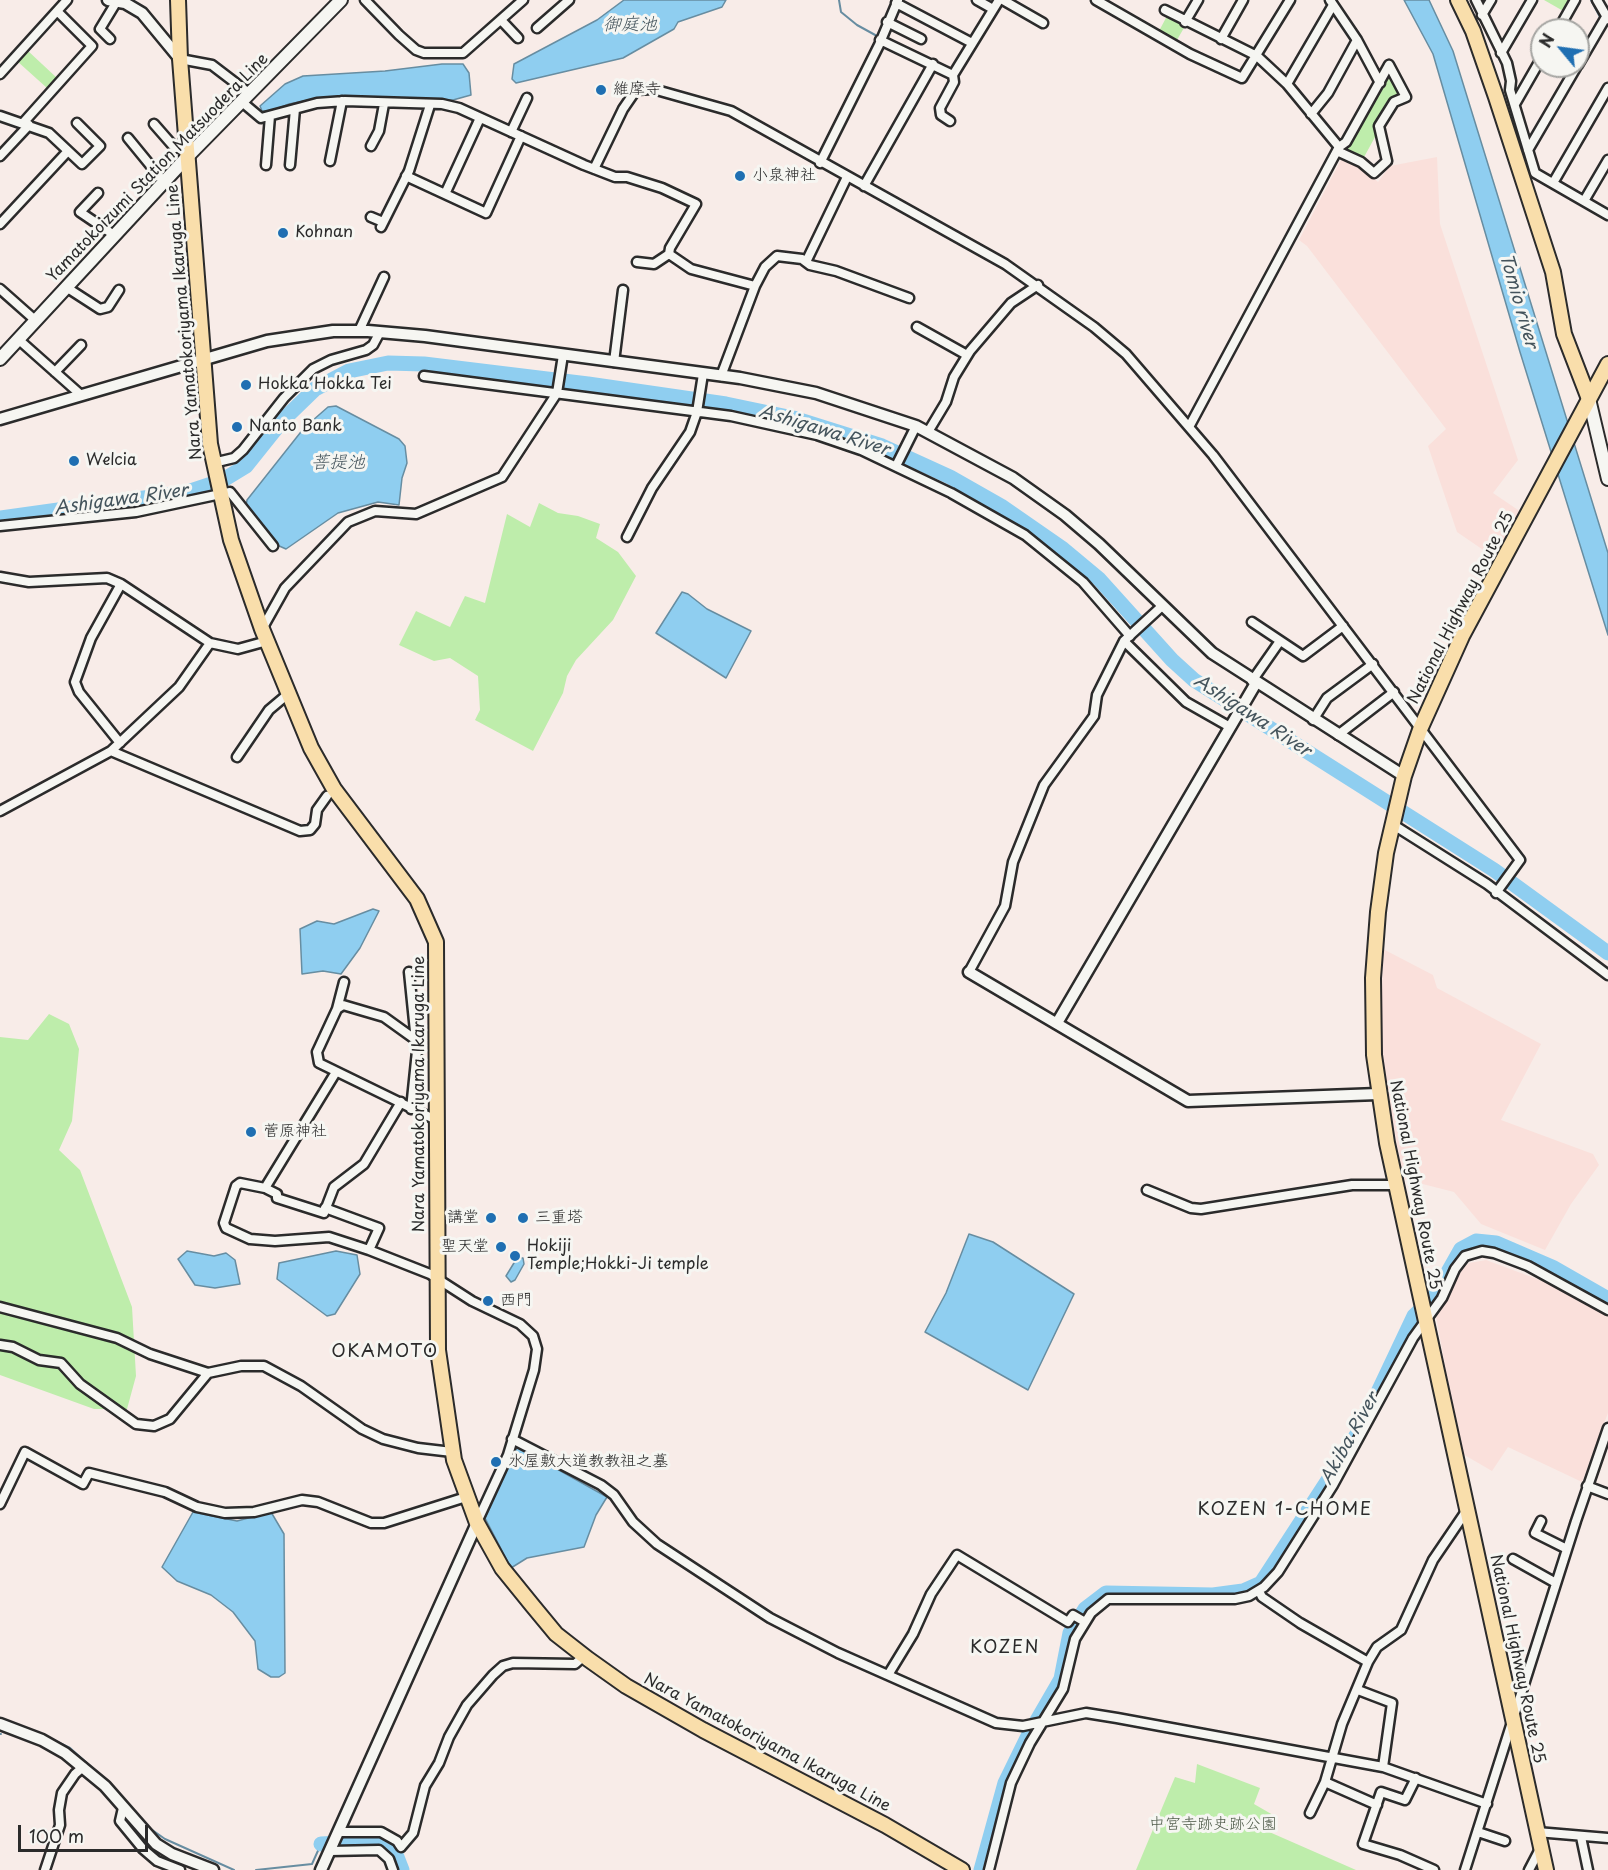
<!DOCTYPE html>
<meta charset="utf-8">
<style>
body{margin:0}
#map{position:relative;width:1608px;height:1870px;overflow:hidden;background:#f8ece8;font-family:"Playpen Sans",sans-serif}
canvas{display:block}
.north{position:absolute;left:1530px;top:18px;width:60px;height:60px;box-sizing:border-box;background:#f6f6f2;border:2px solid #a5a5a2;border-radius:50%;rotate:299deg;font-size:16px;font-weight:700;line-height:24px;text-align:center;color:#2b2b2b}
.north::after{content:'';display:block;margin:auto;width:21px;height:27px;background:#1f6fb2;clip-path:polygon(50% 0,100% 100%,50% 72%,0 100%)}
.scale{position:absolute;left:18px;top:1825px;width:130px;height:27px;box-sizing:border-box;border:3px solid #2b2b2b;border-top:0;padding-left:8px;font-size:18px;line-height:21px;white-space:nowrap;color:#2b2b2b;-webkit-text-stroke:4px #f6f6f2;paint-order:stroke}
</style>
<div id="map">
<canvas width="1608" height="1870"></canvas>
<div class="north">N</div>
<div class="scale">100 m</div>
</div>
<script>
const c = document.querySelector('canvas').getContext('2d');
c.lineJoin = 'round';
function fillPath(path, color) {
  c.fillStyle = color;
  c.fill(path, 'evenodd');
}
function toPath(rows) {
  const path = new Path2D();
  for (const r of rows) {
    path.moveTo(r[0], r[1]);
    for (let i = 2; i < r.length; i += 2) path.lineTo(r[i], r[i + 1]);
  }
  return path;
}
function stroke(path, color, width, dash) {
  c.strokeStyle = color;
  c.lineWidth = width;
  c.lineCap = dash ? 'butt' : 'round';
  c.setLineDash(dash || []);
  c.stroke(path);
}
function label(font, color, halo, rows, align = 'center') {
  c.font = font + ' "Playpen Sans","Klee One",sans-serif';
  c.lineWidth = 6;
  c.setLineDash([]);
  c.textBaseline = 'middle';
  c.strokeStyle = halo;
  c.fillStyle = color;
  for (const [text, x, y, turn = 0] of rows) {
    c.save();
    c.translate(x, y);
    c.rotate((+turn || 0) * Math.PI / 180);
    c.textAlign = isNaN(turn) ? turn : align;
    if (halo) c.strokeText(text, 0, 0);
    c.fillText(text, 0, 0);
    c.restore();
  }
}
const built = toPath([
 [1437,157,1440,224,1518,460,1493,493,1521,512,1495,558,1457,532,1428,446,1446,429,1307,246,1299,240,1342,158,1362,167,1378,182,1390,166],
 [1383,949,1433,975,1437,988,1541,1044,1501,1120,1593,1154,1599,1165,1571,1204,1545,1250,1481,1224,1454,1192,1403,1179,1385,1078,1381,1035],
 [1486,1260,1545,1282,1608,1317,1608,1413,1582,1482,1508,1447,1492,1471,1461,1453,1436,1316,1461,1270,1469,1263]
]);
const green = toPath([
 [1544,0,1572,0,1565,12],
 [1167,16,1185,26,1177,40,1159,31],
 [27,50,57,78,47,88,17,61],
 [1392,77,1400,94,1398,99,1377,127,1375,137,1363,159,1349,153,1347,146,1386,78],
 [539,503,558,513,578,516,600,524,596,538,618,552,636,576,613,620,576,660,567,676,563,693,533,751,475,720,480,710,478,676,450,658,434,661,399,645,416,611,450,627,465,596,485,603,507,514,530,527],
 [49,1014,69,1024,79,1049,72,1121,59,1150,80,1170,132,1307,136,1376,127,1409,94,1409,0,1375,0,1037,28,1040],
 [1197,1764,1260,1788,1254,1804,1273,1815,1267,1831,1356,1870,1136,1870,1175,1777,1195,1783]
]);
const water = toPath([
 [624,0,726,0,722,7,678,22,674,29,623,58,516,83,512,79,514,64,597,20,624,0],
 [1404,0,1429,0,1453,51,1608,553,1608,635,1520,352,1433,54,1404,0],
 [442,64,463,64,469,73,471,95,453,100,319,98,289,104,271,111,262,111,260,106,285,84,303,76,385,71,442,64],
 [336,406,399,439,405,446,407,463,402,478,399,505,378,502,338,513,286,549,277,545,246,506,247,500,304,428,328,407,336,406],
 [682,592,688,594,707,609,751,631,726,678,656,633,682,592],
 [373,909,379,911,360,948,341,974,323,971,302,974,300,929,317,921,334,924,373,909],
 [969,1234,993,1242,1074,1294,1028,1390,925,1332,946,1293,969,1234],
 [187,1251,214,1256,226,1253,235,1260,240,1284,215,1288,195,1285,178,1259,187,1251],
 [336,1251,357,1255,360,1274,335,1314,327,1316,277,1279,279,1263,336,1251],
 [517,1258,523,1258,524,1264,515,1280,511,1282,506,1276,517,1258],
 [516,1446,607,1497,596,1515,584,1547,527,1558,511,1568,485,1518,516,1446],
 [193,1512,237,1521,271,1512,284,1534,285,1673,279,1677,271,1677,258,1669,255,1641,233,1612,211,1595,177,1581,162,1567,193,1512]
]);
const stream = toPath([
 [839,0,841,12,857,25,877,36],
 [1591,0,1601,19],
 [0,1734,1,1734],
 [41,1734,70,1748,107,1781],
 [113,1787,148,1827,165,1839,234,1870],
 [256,1870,312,1864,321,1844]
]);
const river = toPath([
 [0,518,187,492,223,480,246,466,282,421,315,389,349,371,388,363,424,364,588,384,726,404,793,418,882,446,950,477,1001,506,1063,549,1099,579,1172,660,1194,680,1494,870,1608,953],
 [321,1844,378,1841,385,1844,395,1852,402,1870],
 [981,1870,1005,1783,1028,1736,1061,1679,1070,1633,1085,1609,1106,1593,1213,1595,1243,1591,1261,1583,1341,1460,1362,1426,1414,1316,1434,1297,1461,1249,1476,1241,1496,1243,1554,1268,1608,1299]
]);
const minor = toPath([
 [365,0,399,35,416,50,424,53,463,53,523,0],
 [977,0,993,9],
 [1003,0,1043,23],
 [1096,0,1190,54,1242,78,1290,0],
 [1330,0,1357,40,1380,83],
 [1476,0,1507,63,1511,81,1510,90,1535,173,1608,215],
 [1597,0,1608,19],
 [896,3,972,43],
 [1165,10,1257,56,1287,84,1339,147],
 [1482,15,1491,0],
 [501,20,518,38],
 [887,22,921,39],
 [1185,22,1198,0],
 [537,28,569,0],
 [1558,30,1575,0],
 [110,39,100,29,117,1],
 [1221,39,1243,0],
 [880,40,953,75],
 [1501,53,1532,0],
 [180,59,212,65,250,94],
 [1578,65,1606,17],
 [0,74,67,0],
 [1287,84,1333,5],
 [242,102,261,118,317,103,345,101,442,104,459,108,584,165,615,177,627,177,662,188,696,204,670,248,669,254,691,269,755,286],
 [1515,104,1542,57],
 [1311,114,1328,93,1357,40],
 [0,116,49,133,82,164,100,146,77,123],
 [950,121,941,115,940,108,954,82,953,75,999,0],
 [23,123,92,46,57,11],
 [154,124,175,148,188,147],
 [511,132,527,98],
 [128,138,164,182],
 [371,146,379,131,384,104],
 [1528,150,1577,66],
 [1337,151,1361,162,1374,173,1387,161,1379,126,1394,102,1406,97,1389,65],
 [0,156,29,125],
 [330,161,342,101],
 [820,163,879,45,898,0],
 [266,165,270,116],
 [290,165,295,109],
 [594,169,623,109,636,90,653,89,731,111,1005,264,1094,327,1126,354,1213,455,1520,860,1496,893],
 [406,176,486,213,521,136],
 [1553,183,1608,88],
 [864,186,933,64],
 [98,193,80,212,114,235],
 [445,194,480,118],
 [1584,201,1608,160],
 [371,217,383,222],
 [0,224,68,151],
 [381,227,409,171,430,105],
 [637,262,654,264,669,254],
 [806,262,847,177],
 [66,287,100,309,108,307,119,290],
 [0,289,35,320],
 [917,327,967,355],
 [359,331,384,277],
 [18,339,81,395],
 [614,362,623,290],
 [55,372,81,345],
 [424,376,731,416,817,435,861,450,951,493,1025,535,1083,582,1130,636],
 [721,376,755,286,765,267,777,256,802,259,810,265,836,271,909,298],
 [1189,427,1339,147,1346,142,1389,65],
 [928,432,946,402,954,377,970,351,1011,303,1038,285],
 [213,463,234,458,243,450,284,398,313,369,331,360,366,350,373,345,380,332],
 [896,466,916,426],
 [0,526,136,512,230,492,273,546],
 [627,537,652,488,690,432,697,412,703,374],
 [0,577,29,582,107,578,121,584,210,643,238,649,267,641],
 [1252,622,1303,656,1343,626],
 [262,629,285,588,348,522,375,511,416,514,502,477,557,393,563,355],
 [1124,641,1186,702,1230,727],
 [1252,681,1280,641],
 [1313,720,1327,698,1373,664],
 [1338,735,1394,692],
 [120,743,79,692,75,682,91,638,121,584],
 [111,751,300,831,310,830,315,824,317,810,327,796],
 [237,757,269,710,288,694],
 [0,811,111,751,179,687,210,643],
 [1392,824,1487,884,1608,975],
 [409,972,417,1051,411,1109],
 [969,972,1005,906,1013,862,1044,785,1094,716,1097,695,1124,641,1161,607],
 [344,982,337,1009,317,1052,319,1063,438,1121],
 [337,1009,343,1005,384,1017,416,1040],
 [265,1188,336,1072],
 [1147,1190,1191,1208,1201,1209,1352,1185,1396,1185],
 [325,1208,379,1228,369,1250,430,1274,472,1301,520,1324,533,1336,537,1349,534,1370,508,1455,477,1522],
 [369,1250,329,1237,275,1241,250,1239,226,1228,224,1223,236,1186,240,1183,265,1188,277,1194,277,1198,324,1213,334,1187,364,1164,401,1102],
 [0,1307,117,1338,150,1354,208,1373],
 [0,1345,13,1347,39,1360,61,1363,80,1384,136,1424,154,1426,170,1419,208,1373,241,1366,264,1366,301,1386,362,1429,383,1439,418,1448,452,1452],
 [512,1439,601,1485,614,1495,633,1522,657,1544,770,1618,838,1653,996,1723,1023,1726,1086,1713,1117,1718,1383,1767,1487,1804],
 [1587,1486,1608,1494],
 [0,1504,25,1452,83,1484,89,1473,165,1492,197,1507,225,1513,254,1512,302,1500,318,1502,371,1523,384,1523,466,1497],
 [1541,1521,1535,1533,1567,1549],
 [1513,1559,1556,1583],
 [1259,1591,1262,1597,1300,1623,1368,1662],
 [888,1675,913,1634,931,1594,957,1555,1068,1622,1073,1615,1085,1622],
 [1358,1690,1392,1703,1383,1767],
 [1416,1778,1405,1800,1381,1792,1363,1844,1400,1855,1434,1870],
 [1325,1782,1377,1805],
 [123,1808,120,1821,143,1849,157,1861,180,1870],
 [1310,1813,1325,1782,1342,1724,1368,1662,1377,1647,1401,1630,1433,1560,1467,1510],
 [339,1832,381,1832,397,1841,401,1847,413,1833,425,1786,439,1763,449,1737,467,1705,493,1675,503,1666,513,1663,575,1664,584,1656],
 [1478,1832,1505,1841],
 [1537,1832,1608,1838],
 [1581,1837,1588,1870],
 [330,1851,379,1850,389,1859,393,1870],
 [45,1870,60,1825,59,1810,62,1793,75,1774,83,1767],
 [989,1870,1011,1783,1030,1743,1063,1689,1075,1639,1091,1613,1108,1599,1235,1599,1249,1596,1264,1587,1278,1572,1333,1485,1413,1338,1442,1298,1455,1269,1465,1256,1482,1251,1494,1253,1528,1266,1608,1310],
 [1465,1870,1576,1521,1608,1428],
 [1529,1870,1541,1847]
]);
const tertiary = toPath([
 [108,0,125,3,142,13,180,59],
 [0,419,267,341,333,331,368,331,425,336,740,378,816,393,916,426,1013,478,1065,515,1099,544,1212,653,1404,776],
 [969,972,1188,1101,1378,1094],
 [1057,1023,1256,683],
 [0,1724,42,1740,65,1753,105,1786,156,1844,172,1854,213,1870],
 [321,1870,477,1523]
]);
const secondary = toPath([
 [0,359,188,156,341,0],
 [1589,399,1608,479]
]);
const primary = toPath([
 [178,0,180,59,210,444,231,540,262,629,311,748,334,789,417,899,436,942,438,1350,454,1460,477,1523,502,1568,532,1605,556,1634,588,1659,626,1686,703,1730,885,1825,962,1870],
 [1458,0,1473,31,1496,97,1553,272,1564,334,1589,399]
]);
const trunk = toPath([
 [1546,1870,1387,1143,1374,1055,1373,978,1378,912,1386,853,1404,776,1421,727,1462,636,1608,364]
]);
const markers = [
 [601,90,6,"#1f6fb2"],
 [740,176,6,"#1f6fb2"],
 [283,233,6,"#1f6fb2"],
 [246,385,6,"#1f6fb2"],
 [237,427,6,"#1f6fb2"],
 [74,461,6,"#1f6fb2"],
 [251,1132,6,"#1f6fb2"],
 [491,1218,6,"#1f6fb2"],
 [523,1218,6,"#1f6fb2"],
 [501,1247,6,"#1f6fb2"],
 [515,1256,6,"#1f6fb2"],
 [488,1301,6,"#1f6fb2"],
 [496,1462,6,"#1f6fb2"]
];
const poiNames = [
 ["維摩寺",613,90],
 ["小泉神社",752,176],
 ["Kohnan",295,233],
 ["Hokka Hokka Tei",258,385],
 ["Nanto Bank",249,427],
 ["Welcia",86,461],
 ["菅原神社",263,1132],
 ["講堂",479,1218,"right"],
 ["三重塔",535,1218],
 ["聖天堂",489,1247,"right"],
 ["Hokiji",527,1247],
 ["Temple;Hokki-Ji temple",527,1265],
 ["西門",500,1301],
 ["水屋敷大道教教祖之墓",508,1462]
];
const streetNames = [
 ["Yamatokoizumi Station Matsuodera Line",158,168,-46],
 ["Nara Yamatokoriyama Ikaruga Line",185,322,-95],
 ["National Highway Route 25",1461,608,-63],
 ["Nara Yamatokoriyama Ikaruga Line",420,1094,-90],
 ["National Highway Route 25",1415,1185,79],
 ["National Highway Route 25",1517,1659,78],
 ["Nara Yamatokoriyama Ikaruga Line",767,1743,28]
];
const parkNames = [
 ["中宮寺跡史跡公園",1213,1825]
];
const waterNames = [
 ["御庭池",630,25],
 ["Tomio river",1518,301,74],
 ["Ashigawa River",824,431,17],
 ["菩提池",338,463],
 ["Ashigawa River",121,500,-8],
 ["Ashigawa River",1252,716,33],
 ["Akiba River",1350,1439,-61]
];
const neighbourhoodNames = [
 ["OKAMOTO",385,1352],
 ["KOZEN 1-CHOME",1285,1510],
 ["KOZEN",1005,1648]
];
fillPath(built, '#fae0db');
fillPath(green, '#beedab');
fillPath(water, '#8fcef0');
stroke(water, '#678da1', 1.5);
stroke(stream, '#678da1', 2);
stroke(river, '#8fcef0', 15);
stroke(minor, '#2b2b2b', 13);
stroke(tertiary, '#2b2b2b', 15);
stroke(secondary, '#2b2b2b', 16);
stroke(primary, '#2b2b2b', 18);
stroke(trunk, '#2b2b2b', 18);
stroke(minor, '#f6f6f2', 8);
stroke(tertiary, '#f6f6f2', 10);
stroke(secondary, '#f6f6f2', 12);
stroke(primary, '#f9deab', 14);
stroke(trunk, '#f9deab', 14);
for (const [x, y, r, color] of markers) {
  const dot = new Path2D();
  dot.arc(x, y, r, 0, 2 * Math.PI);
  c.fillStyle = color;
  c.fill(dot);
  stroke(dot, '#f6f6f2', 2);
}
label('16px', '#2b2b2b', '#f6f6f2', poiNames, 'left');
label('16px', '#2b2b2b', '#f6f6f2', streetNames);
label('16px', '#505c4b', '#f6f6f2', parkNames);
label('italic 18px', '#44545c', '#f6f6f2', waterNames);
c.letterSpacing = '1.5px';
label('18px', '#2b2b2b', '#f6f6f2', neighbourhoodNames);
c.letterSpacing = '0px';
</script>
